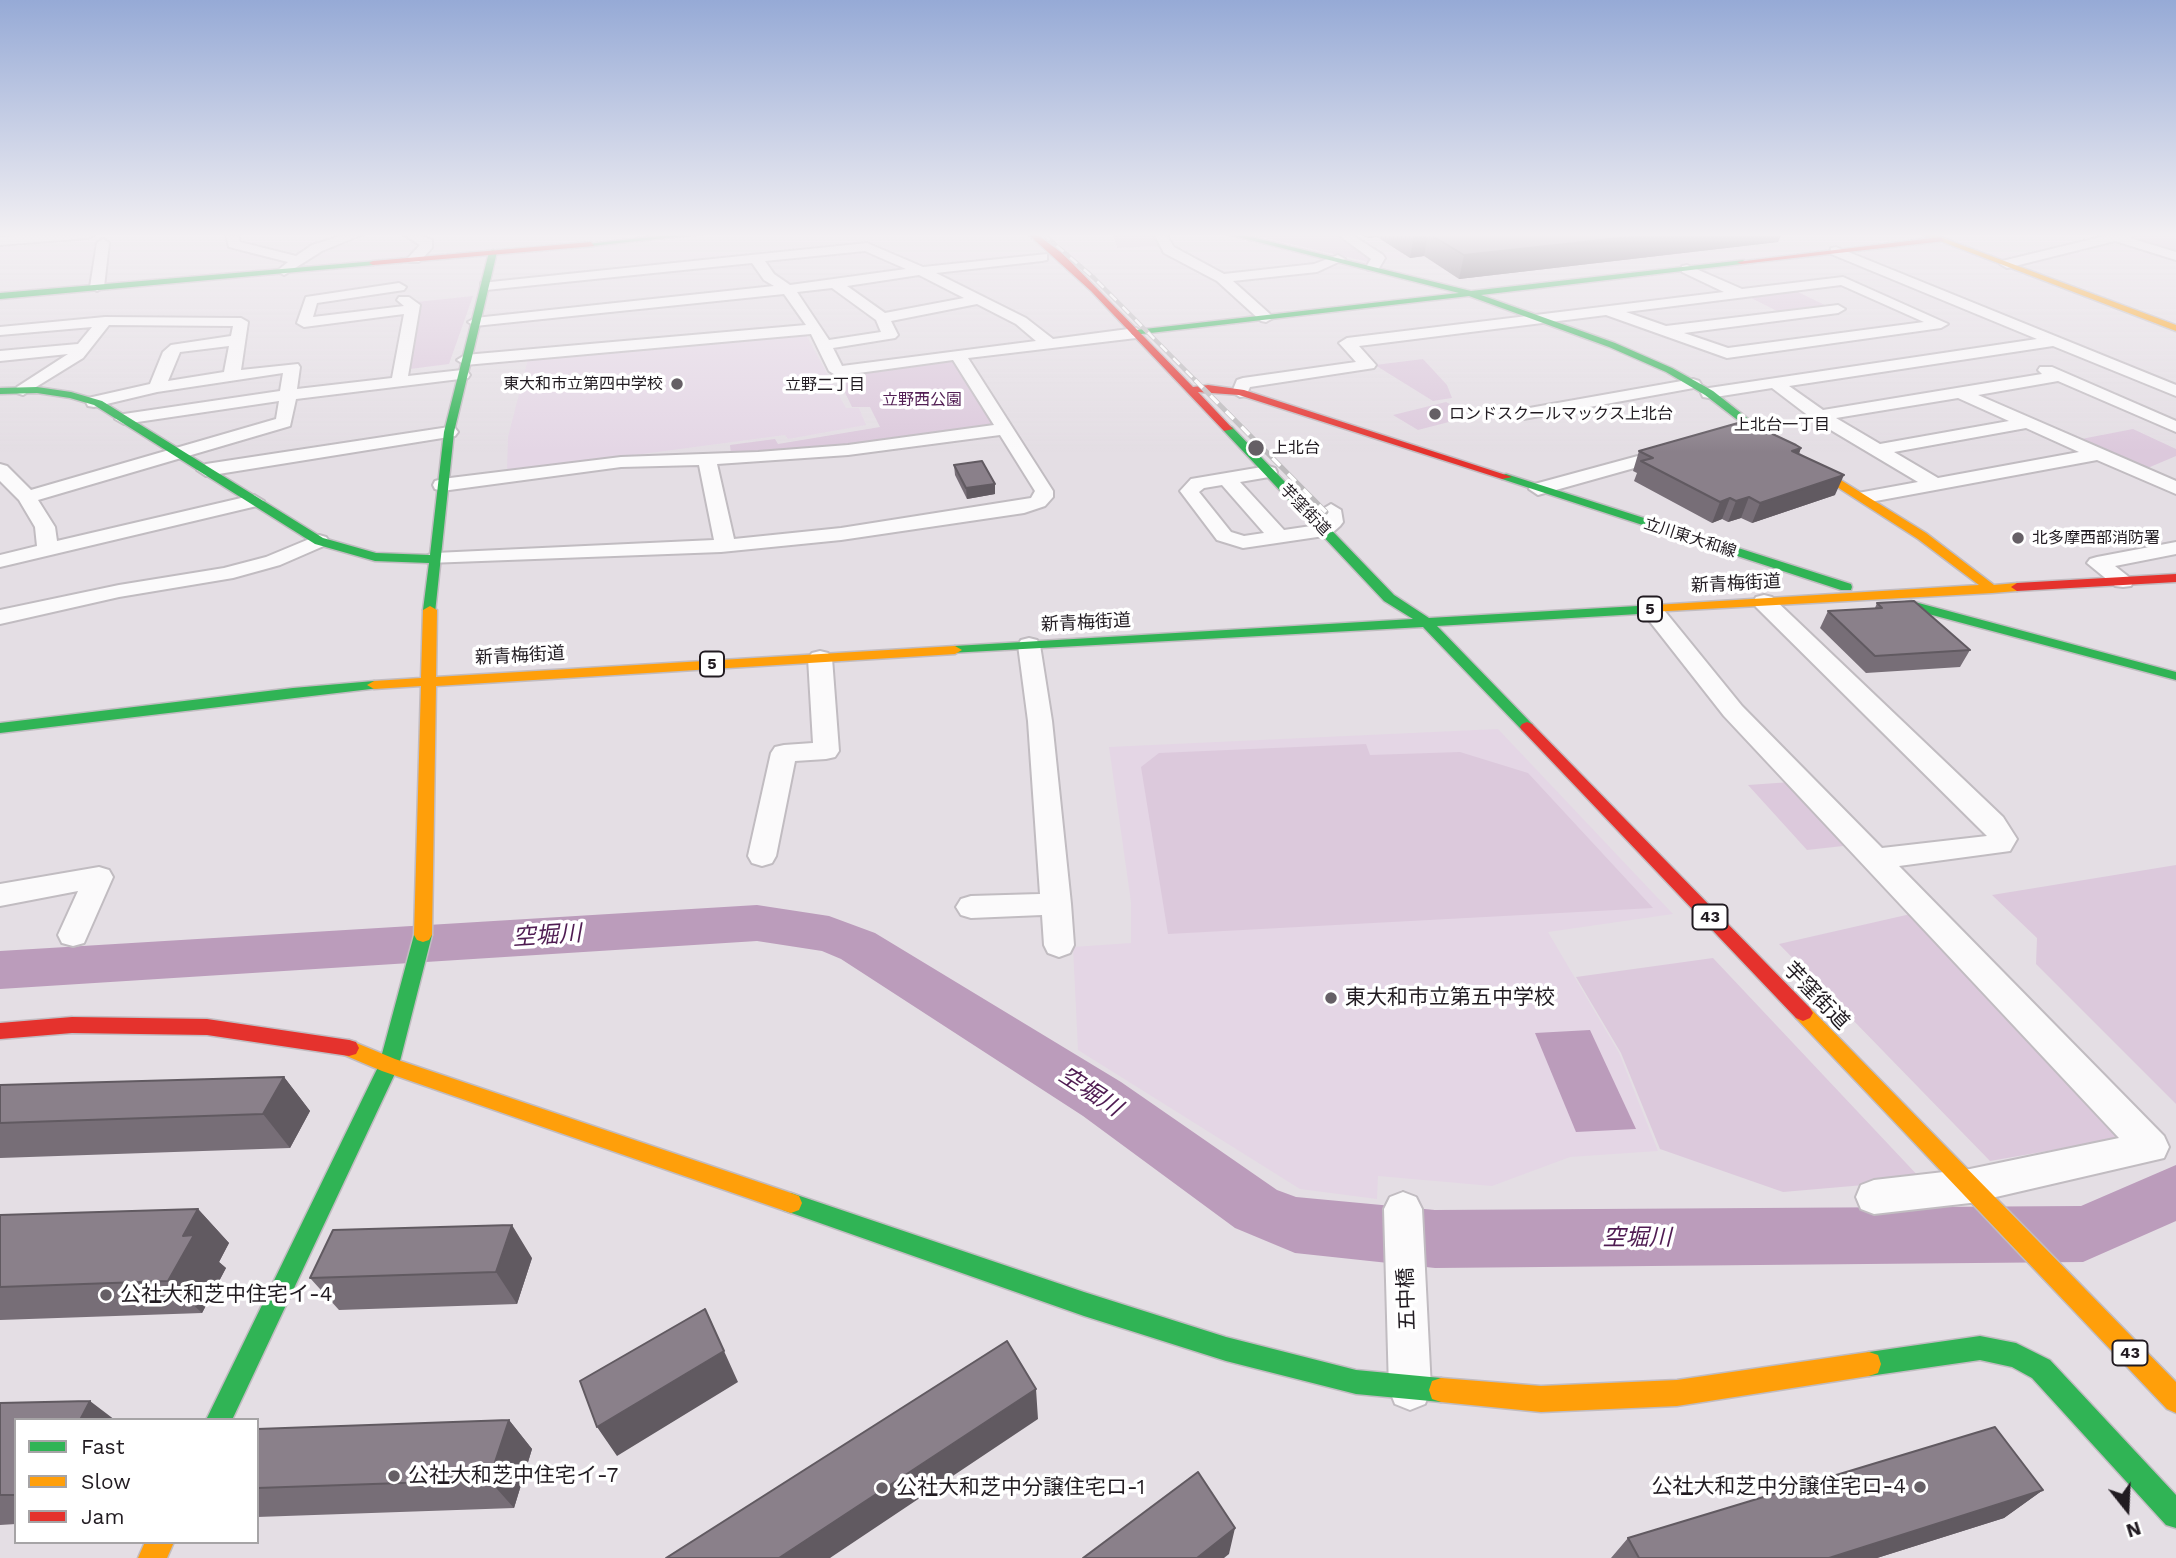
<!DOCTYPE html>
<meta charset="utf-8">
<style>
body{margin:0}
#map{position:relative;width:2176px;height:1558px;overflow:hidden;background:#e4dee4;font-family:"Work Sans",sans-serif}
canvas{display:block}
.legend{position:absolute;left:14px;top:1418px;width:245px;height:126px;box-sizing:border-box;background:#fff;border:2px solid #a6a4a6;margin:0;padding:9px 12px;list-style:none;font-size:21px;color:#211b21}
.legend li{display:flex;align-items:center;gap:14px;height:35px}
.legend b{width:35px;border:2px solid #a6a4a6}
.north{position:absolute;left:2092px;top:1474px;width:70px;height:70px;-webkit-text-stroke:5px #fff;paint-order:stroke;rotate:162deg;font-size:19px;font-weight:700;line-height:28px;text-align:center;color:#211b21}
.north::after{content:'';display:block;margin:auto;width:24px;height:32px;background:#211b21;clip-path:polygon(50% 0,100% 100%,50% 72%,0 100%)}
</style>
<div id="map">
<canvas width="2176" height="1558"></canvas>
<ul class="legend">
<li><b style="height:9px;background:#30b455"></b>Fast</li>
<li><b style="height:9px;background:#ff9f0a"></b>Slow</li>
<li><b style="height:9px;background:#e5322d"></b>Jam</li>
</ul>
<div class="north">N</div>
</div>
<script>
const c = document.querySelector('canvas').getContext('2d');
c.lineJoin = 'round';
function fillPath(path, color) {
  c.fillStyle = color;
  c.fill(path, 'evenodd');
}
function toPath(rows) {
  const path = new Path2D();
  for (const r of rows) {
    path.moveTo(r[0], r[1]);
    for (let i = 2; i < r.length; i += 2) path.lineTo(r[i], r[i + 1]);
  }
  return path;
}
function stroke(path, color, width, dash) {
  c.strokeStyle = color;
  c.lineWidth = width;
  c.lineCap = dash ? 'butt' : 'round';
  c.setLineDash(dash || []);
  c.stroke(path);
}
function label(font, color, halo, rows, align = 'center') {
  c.font = font + ' "Work Sans","Noto Sans JP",sans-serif';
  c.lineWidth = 7;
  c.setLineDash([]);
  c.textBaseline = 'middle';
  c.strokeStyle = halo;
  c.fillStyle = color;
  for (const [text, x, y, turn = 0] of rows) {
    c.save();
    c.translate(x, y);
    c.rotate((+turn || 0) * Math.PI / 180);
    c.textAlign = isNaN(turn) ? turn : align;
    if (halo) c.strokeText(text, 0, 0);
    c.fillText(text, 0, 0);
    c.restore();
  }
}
const built = toPath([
 [805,333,846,408,859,408,866,425,788,439,785,435,507,472,508,437,528,359],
 [1498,729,1673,914,1548,932,1619,1053,1658,1151,1570,1157,1492,1186,1378,1176,1377,1199,1300,1189,1078,1050,1073,947,1131,943,1131,902,1109,747]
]);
const green = toPath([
 [1113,234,1155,234,1161,246,1117,248],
 [1247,234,1336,234,1374,259,1368,262],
 [2147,234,2176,234,2176,253,2128,238],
 [1794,290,1831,308,1783,314,1747,296],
 [473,296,449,364,410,369,420,305,416,302],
 [1423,359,1447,385,1452,398,1433,401,1375,365],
 [953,360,993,426,808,452,731,455,730,445,775,439,778,444,880,427,870,407,852,407,837,376],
 [1446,402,1472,416,1418,430,1393,415],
 [2133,429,2176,449,2176,456,2143,470,2076,440],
 [1366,744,1370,755,1460,752,1528,773,1653,908,1168,934,1141,767,1159,753],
 [1791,782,1852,845,1807,850,1748,785],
 [2176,865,2176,1104,2036,964,2037,938,1992,895],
 [1915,913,2118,1124,2116,1139,1990,1161,1779,944],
 [1713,958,1922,1180,1783,1192,1660,1149,1621,1053,1576,977]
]);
const water = toPath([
 [1590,1030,1636,1129,1576,1132,1535,1033]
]);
const river = toPath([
 [757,905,829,916,875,933,1121,1082,1277,1190,1296,1197,1435,1210,2081,1206,2176,1165,2176,1221,2083,1262,1435,1268,1295,1253,1235,1228,1083,1116,841,959,822,951,757,941,0,989,0,951,757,905]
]);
const street = toPath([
 [44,234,94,234,88,238,0,245,0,237,44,234],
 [226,234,238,234,240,242,296,256,312,245,347,234,364,234,322,251,284,275,277,271,288,262,229,247,226,234],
 [403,234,418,234,432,240,432,248,419,262,409,262,407,259,420,245,403,234],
 [1154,234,1166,234,1174,247,1224,274,1314,264,1338,255,1345,259,1317,272,1233,281,1271,315,1273,318,1266,322,1261,321,1217,281,1164,253,1154,234],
 [1337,234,1351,234,1383,255,1385,258,1378,270,1368,270,1366,267,1371,259,1337,234],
 [2106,234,2136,234,2130,238,2176,252,2176,260,2115,241,2007,268,2000,264,2002,261,2105,236,2106,234],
 [103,239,109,243,104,287,97,291,90,287,97,243,103,239],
 [867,243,923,267,1047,254,1047,260,1042,261,936,273,1026,318,1053,339,1136,328,1144,333,1136,338,968,358,1053,491,1053,497,1045,506,1024,513,841,540,721,552,428,563,425,559,428,555,435,553,714,540,699,465,621,467,442,491,435,489,433,485,435,481,442,479,621,457,758,452,848,445,994,425,953,360,837,376,829,371,811,334,465,365,457,360,465,355,806,325,784,294,475,326,468,322,475,318,774,286,764,280,752,263,486,290,481,289,481,283,867,243],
 [865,251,906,269,790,285,774,274,765,261,865,251],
 [919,275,964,298,885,313,847,286,919,275],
 [832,288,876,320,881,332,829,340,797,292,832,288],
 [977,304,1016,324,1036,341,842,366,833,348,895,338,898,335,891,321,977,304],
 [1000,435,1035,491,1031,498,841,528,734,539,717,464,848,455,1000,435],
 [1836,247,2176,385,2176,396,2053,346,1789,386,1823,410,2042,374,2038,370,2040,367,2052,367,2176,421,2176,432,2058,381,1978,395,2176,481,2176,494,2097,460,1865,503,1855,497,1858,493,1918,482,1814,420,1772,388,1709,398,1703,397,1701,393,1709,388,2037,339,1831,254,1831,248,1836,247],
 [1958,398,2009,421,1880,444,1836,418,1958,398],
 [2026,428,2079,452,1938,478,1894,452,2026,428],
 [1687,265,1742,289,1843,277,1948,324,1941,328,1727,358,1606,315,1359,346,1376,365,1374,368,1250,387,1246,396,1240,397,1232,392,1237,380,1243,378,1356,362,1339,343,1347,338,1724,292,1682,272,1682,266,1687,265],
 [1841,285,1924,322,1728,348,1684,333,1838,313,1845,309,1838,305,1666,326,1626,312,1841,285],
 [399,283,406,287,404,290,317,303,313,317,404,306,397,300,399,297,409,297,420,305,408,376,462,370,468,372,470,375,468,378,296,399,290,426,38,500,55,527,57,541,254,495,264,501,261,505,0,567,0,555,37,546,35,527,19,500,0,481,0,464,7,466,31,490,276,419,279,401,124,424,115,419,124,414,280,391,283,373,157,392,94,407,88,406,86,402,88,398,150,384,163,352,171,345,231,336,233,326,109,325,83,358,23,395,17,393,15,390,17,387,68,354,0,361,0,351,78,344,92,327,0,335,0,327,105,317,241,318,248,322,241,370,298,364,300,367,297,389,392,378,404,314,304,327,297,323,306,297,399,283],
 [229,346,224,372,168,381,180,352,229,346],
 [1693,379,1699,381,1701,384,1699,387,1518,420,1509,415,1518,410,1693,379],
 [449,427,455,428,458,432,455,436,206,476,197,470,206,464,449,427],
 [1671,447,1677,448,1680,452,1677,456,1538,495,1529,489,1531,485,1671,447],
 [1268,466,1275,468,1277,472,1275,476,1240,482,1284,530,1318,525,1323,521,1321,510,1331,504,1341,510,1343,522,1340,526,1331,534,1324,536,1243,548,1217,540,1180,491,1191,479,1268,466],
 [1222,485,1264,533,1244,536,1231,532,1199,492,1204,488,1222,485],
 [319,535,326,537,329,541,326,545,280,565,233,578,119,597,0,624,0,610,119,585,224,568,266,557,319,535],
 [2176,542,2176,554,2115,566,2134,581,2131,586,2123,587,2115,586,2087,563,2090,559,2097,557,2176,542],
 [1764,595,1772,597,2003,817,2017,839,2010,851,1899,866,2164,1136,2169,1147,2164,1158,1970,1203,1874,1214,1861,1209,1856,1197,1861,1185,1874,1180,1970,1169,2119,1138,1724,716,1640,609,1643,604,1651,602,1659,604,1742,706,1882,848,1987,836,1756,607,1753,602,1756,597,1764,595],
 [1029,638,1037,640,1040,645,1052,721,1071,904,1074,945,1070,953,1059,957,1048,953,1044,945,1042,915,971,918,961,915,956,907,961,899,971,896,1040,894,1028,721,1018,645,1021,640,1029,638],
 [820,651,828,653,832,658,839,751,835,757,826,759,795,761,776,856,772,863,762,866,752,863,748,856,771,753,775,747,784,745,813,743,808,658,812,653,820,651],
 [99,867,109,870,113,877,84,943,73,946,62,943,58,935,78,891,0,906,0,884,99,867],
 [1403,1192,1416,1197,1422,1209,1431,1389,1425,1404,1410,1410,1395,1404,1389,1389,1384,1209,1390,1197,1403,1192]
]);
const fast = toPath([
 [677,234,702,234,591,246,587,244,677,234],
 [1227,234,1239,234,1471,291,1744,260,1741,264,1481,295,1615,343,1672,368,1713,391,1770,436,1761,438,1705,395,1666,372,1609,347,1469,296,1133,335,1131,333,1136,330,1459,293,1227,234],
 [493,250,497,252,454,432,435,613,425,613,423,610,429,563,375,561,315,544,94,405,70,398,37,393,0,394,0,388,37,387,71,392,102,401,323,538,376,553,430,555,444,432,489,252,493,250],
 [376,261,373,265,0,299,0,293,376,261],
 [1228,426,1232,427,1394,595,1429,618,1655,605,1662,609,1655,613,1437,626,1532,724,1534,727,1532,730,1527,732,1522,730,1423,627,950,653,948,650,955,646,1413,619,1384,601,1224,431,1224,427,1228,426],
 [1506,474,1851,584,1852,587,1851,590,1841,590,1502,479,1502,475,1506,474],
 [1911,601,2176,672,2176,680,1906,608,1906,602,1911,601],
 [374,681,381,685,379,688,0,733,0,723,293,688,374,681],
 [423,928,429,930,432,935,399,1065,232,1420,206,1420,379,1065,414,935,417,930,423,928],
 [791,1193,1084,1292,1226,1337,1356,1370,1441,1378,1450,1381,1453,1390,1450,1399,1441,1402,1356,1394,1226,1361,1084,1316,783,1210,780,1203,783,1196,791,1193],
 [1980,1336,2016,1343,2050,1360,2176,1495,2176,1528,2166,1525,2032,1378,2012,1367,1980,1360,1869,1376,1860,1373,1857,1364,1860,1355,1869,1352,1980,1336]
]);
const slow = toPath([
 [1922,234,1932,234,2176,325,2176,331,1922,234],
 [1765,433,1926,533,1994,585,2017,583,2023,587,2017,591,1992,593,1650,612,1648,609,1655,605,1979,585,1918,539,1761,438,1760,436,1765,433],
 [430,606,437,610,436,677,955,646,962,650,955,654,436,686,432,935,429,940,423,942,417,940,414,935,421,686,374,689,367,685,374,681,421,678,423,610,430,606],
 [1803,1005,1810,1008,2176,1382,2176,1413,2167,1409,1796,1018,1793,1013,1796,1008,1803,1005],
 [349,1040,395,1059,791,1193,799,1196,802,1203,799,1210,791,1213,382,1071,342,1054,339,1048,342,1042,349,1040],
 [1869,1352,1878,1355,1881,1364,1878,1373,1869,1376,1677,1406,1541,1412,1441,1402,1432,1399,1429,1390,1432,1381,1441,1378,1541,1386,1677,1380,1869,1352],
 [145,1542,174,1542,167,1558,138,1558,145,1542]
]);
const jam = toPath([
 [1028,234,1036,234,1062,253,1193,387,1208,385,1244,390,1512,477,1502,479,1239,395,1198,392,1233,429,1224,431,1091,291,1028,234],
 [1941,237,1944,241,1741,264,1737,262,1941,237],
 [591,242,594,246,373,265,369,263,373,261,591,242],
 [2176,574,2176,582,2017,591,2011,587,2017,583,2176,574],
 [1527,722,1532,724,1810,1008,1813,1013,1810,1018,1803,1021,1796,1018,1522,730,1520,727,1522,724,1527,722],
 [72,1017,207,1019,349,1040,356,1042,359,1048,356,1054,349,1056,207,1035,72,1033,0,1039,0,1023,72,1017]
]);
const railFar1 = toPath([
 [1043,234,1094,278,1197,382]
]);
const rail = toPath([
 [1195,380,1326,512]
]);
const wall = toPath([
 [1360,234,1781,234,1778,242,1459,279,1424,256,1410,258,1377,237,1368,238],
 [1801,448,1799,454,1835,495,1752,523,1741,518,1728,522,1722,519,1712,523,1634,481,1637,473,1633,471,1639,451],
 [954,465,995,484,995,494,967,499,955,475],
 [1877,603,1970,650,1960,667,1866,673,1820,628,1828,611,1875,608],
 [284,1077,310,1111,290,1148,0,1158,0,1085],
 [198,1209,229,1243,219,1262,226,1268,202,1313,0,1320,0,1215],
 [532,1258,517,1304,339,1310,310,1278],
 [0,1403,16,1420,16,1524,0,1525],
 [509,1420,532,1449,514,1508,257,1517,257,1429],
 [2043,1490,2004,1518,1877,1558,1611,1558,1628,1538]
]);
const shadedWall = toPath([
 [1368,234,1377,234,1377,237,1368,238],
 [1428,234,1424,256,1410,258,1414,235],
 [1657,234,1781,234,1778,242,1459,279,1464,255],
 [1801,448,1793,468,1792,451],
 [1844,475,1835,495,1752,523,1760,503],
 [995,484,995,494,967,499,966,488],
 [1749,497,1741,518,1728,522,1736,501],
 [1730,498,1722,519,1712,523,1720,502],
 [284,1077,310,1111,290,1148,263,1114],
 [198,1209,229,1243,219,1262,226,1268,202,1313,168,1281,183,1236],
 [512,1225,532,1258,517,1304,496,1272],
 [724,1351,738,1382,617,1456,597,1427],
 [1036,1389,1038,1419,830,1558,779,1558],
 [90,1401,115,1420,80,1420],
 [509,1420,532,1449,514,1508,489,1480],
 [2043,1490,2004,1518,1877,1558,1829,1558],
 [1235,1528,1229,1554,1224,1558,1197,1558]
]);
const building = toPath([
 [1429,234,1657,234,1464,255,1429,234],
 [1745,421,1796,445,1801,448,1792,451,1844,475,1760,503,1749,497,1736,501,1730,498,1720,502,1641,461,1653,458,1639,451,1745,421],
 [982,461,995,484,966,488,954,465,982,461],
 [1914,601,1970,650,1875,656,1828,611,1882,608,1877,603,1914,601],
 [284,1077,263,1114,0,1123,0,1085,284,1077],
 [198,1209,183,1236,194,1235,168,1281,0,1287,0,1215,198,1209],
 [512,1225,496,1272,310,1278,333,1230,512,1225],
 [705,1309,724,1351,597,1427,580,1381,705,1309],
 [1007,1341,1036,1389,779,1558,666,1558,1007,1341],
 [90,1401,80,1420,16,1420,16,1495,0,1495,0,1403,90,1401],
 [509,1420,489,1480,257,1488,257,1429,509,1420],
 [1995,1427,2043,1490,1829,1558,1639,1558,1628,1538,1995,1427],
 [1198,1472,1235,1528,1197,1558,1083,1558,1198,1472]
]);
const markers = [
 [677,384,7,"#655f65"],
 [1435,414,7,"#655f65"],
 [1256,448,9,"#655f65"],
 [2018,538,7,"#655f65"],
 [1331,998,7,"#655f65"],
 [106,1295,7,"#655f65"],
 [394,1476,7,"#655f65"],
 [1920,1487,7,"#655f65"],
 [882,1488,7,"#655f65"]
];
const farPoinames = [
 ["東大和市立第四中学校",663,384,"right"],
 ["ロンドスクールマックス上北台",1449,414],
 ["上北台",1272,448],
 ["北多摩西部消防署",2032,538]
];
const farNeighbourhoodnames = [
 ["立野二丁目",825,385],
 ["上北台一丁目",1782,425]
];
const farParknames = [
 ["立野西公園",922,400]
];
const farStreetnames = [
 ["芋窪街道",1305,510,46],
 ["立川東大和線",1690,538,18]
];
const shields = [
 [1650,609,24],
 [712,664,24],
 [1710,917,35],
 [2130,1353,35]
];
const shieldNames = [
 ["5",1650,609],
 ["5",712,664],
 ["43",1710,917],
 ["43",2130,1353]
];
const streetNames = [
 ["新青梅街道",1736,584,-3],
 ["新青梅街道",1086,623,-3],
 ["新青梅街道",520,656,-3]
];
const nearStreetnames = [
 ["芋窪街道",1816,996,46],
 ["五中橋",1407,1299,-92]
];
const nearPoinames = [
 ["東大和市立第五中学校",1345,998],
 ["公社大和芝中住宅イ-4",120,1295],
 ["公社大和芝中住宅イ-7",408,1476],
 ["公社大和芝中分譲住宅ロ-4",1906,1487,"right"],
 ["公社大和芝中分譲住宅ロ-1",896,1488]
];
const nearWaternames = [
 ["空堀川",547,936,-4],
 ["空堀川",1090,1092,33],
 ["空堀川",1637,1238]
];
fillPath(built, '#e4d6e5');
fillPath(green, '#dcc9dc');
fillPath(water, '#bb9cbb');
fillPath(river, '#bb9cbb');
stroke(street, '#c1bcc1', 4);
stroke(fast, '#c1bcc1', 3);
stroke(slow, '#c1bcc1', 3);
stroke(jam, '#c1bcc1', 3);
fillPath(street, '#fbfafb');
fillPath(fast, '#30b455');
fillPath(slow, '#ff9f0a');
fillPath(jam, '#e5322d');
stroke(railFar1, '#bdbbbd', 4.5);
stroke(rail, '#bdbbbd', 5);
stroke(railFar1, '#fff', 2.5, [9]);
stroke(rail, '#fff', 3.5, [11]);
fillPath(wall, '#776e77');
fillPath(shadedWall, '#615a61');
fillPath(building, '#8a808a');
stroke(building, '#615a61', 2);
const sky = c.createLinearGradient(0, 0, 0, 452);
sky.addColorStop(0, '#96aad6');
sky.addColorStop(0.52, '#f3f0f3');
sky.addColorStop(1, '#f3f0f300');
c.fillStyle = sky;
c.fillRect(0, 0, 2176, 452);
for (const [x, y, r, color] of markers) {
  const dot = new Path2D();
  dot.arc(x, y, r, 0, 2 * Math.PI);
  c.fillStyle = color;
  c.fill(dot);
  stroke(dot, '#fff', 2.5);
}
label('16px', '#211b21', '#fff', farPoinames, 'left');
label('16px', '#211b21', '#fff', farNeighbourhoodnames);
label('16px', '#532055', '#fff', farParknames);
label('16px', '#211b21', '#fff', farStreetnames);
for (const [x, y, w] of shields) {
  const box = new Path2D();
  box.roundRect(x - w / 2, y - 12.5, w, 25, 5);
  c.fillStyle = '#fff';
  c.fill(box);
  stroke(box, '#211b21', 2);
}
label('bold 16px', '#211b21', null, shieldNames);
label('18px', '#211b21', '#fff', streetNames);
label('21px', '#211b21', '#fff', nearStreetnames);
label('21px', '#211b21', '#fff', nearPoinames, 'left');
label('italic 23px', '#4f1c52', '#fff', nearWaternames);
</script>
